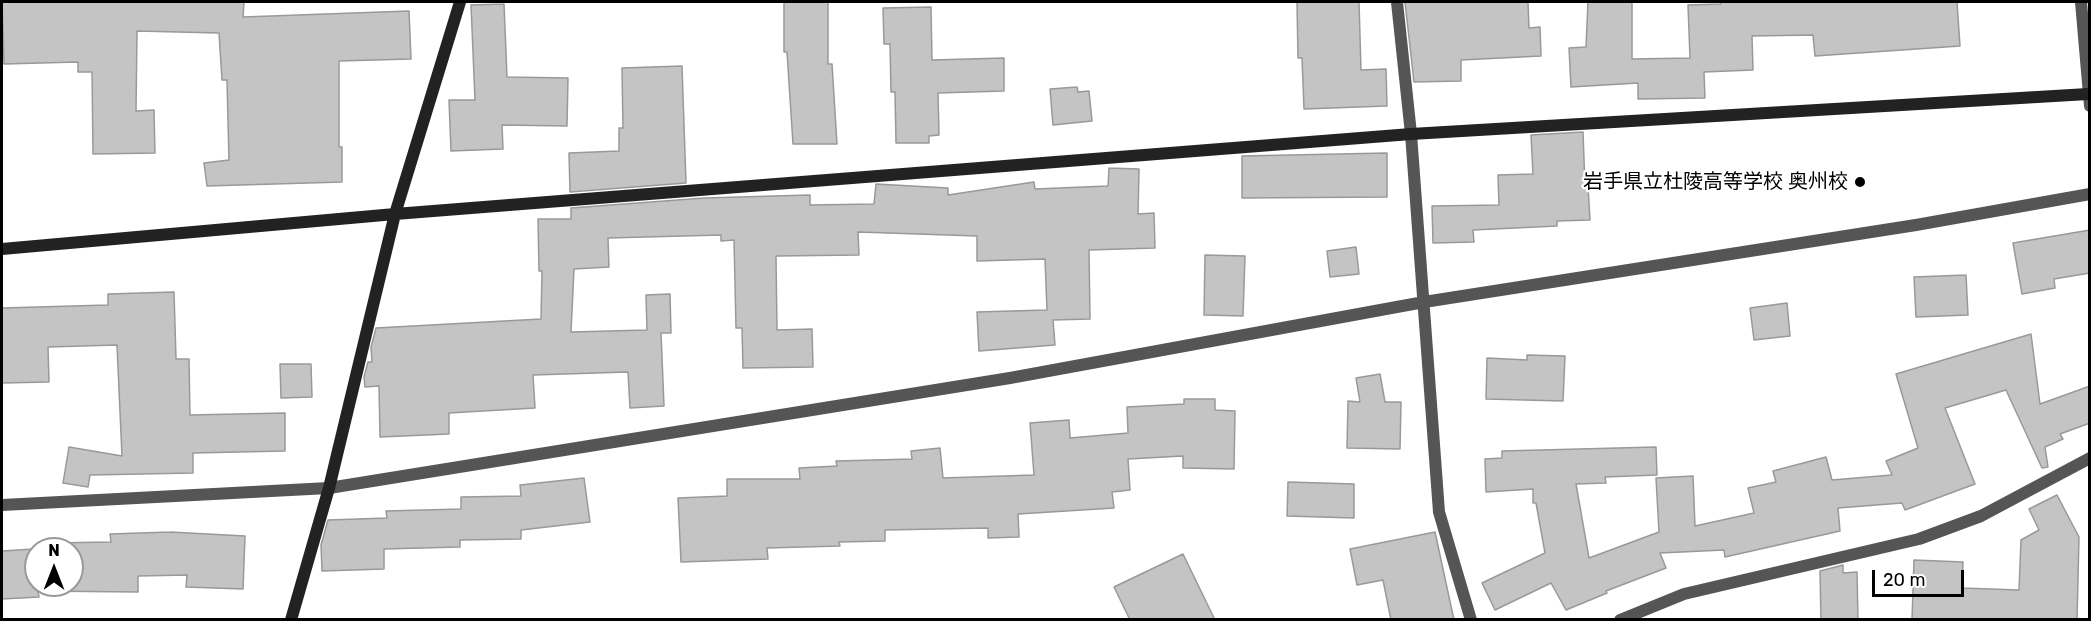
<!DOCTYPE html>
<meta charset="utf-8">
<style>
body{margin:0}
#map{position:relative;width:2091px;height:621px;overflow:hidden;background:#fff;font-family:Rubik,sans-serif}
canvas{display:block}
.frame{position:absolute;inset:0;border:3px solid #000;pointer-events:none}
.north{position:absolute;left:24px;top:537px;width:60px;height:60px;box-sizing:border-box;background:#fff;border:2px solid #999;border-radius:50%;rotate:0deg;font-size:16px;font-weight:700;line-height:24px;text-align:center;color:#000}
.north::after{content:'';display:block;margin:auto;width:21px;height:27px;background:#000;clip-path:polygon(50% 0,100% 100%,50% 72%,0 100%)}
.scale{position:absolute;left:1872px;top:570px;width:92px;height:27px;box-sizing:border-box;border:3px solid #000;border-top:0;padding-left:8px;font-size:18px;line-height:21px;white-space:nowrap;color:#000;-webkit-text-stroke:4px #fff;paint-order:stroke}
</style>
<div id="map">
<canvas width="2091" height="621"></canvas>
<div class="frame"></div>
<div class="north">N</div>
<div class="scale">20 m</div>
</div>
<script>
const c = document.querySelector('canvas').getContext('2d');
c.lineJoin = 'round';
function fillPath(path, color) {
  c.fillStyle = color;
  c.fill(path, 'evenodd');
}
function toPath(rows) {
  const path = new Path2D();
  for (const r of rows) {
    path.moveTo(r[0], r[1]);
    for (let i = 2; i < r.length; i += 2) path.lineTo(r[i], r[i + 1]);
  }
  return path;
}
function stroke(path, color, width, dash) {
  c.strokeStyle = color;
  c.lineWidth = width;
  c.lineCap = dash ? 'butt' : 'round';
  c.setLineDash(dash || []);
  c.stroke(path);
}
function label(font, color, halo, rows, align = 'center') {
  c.font = font + ' Rubik,"Noto Sans JP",sans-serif';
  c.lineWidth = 4.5;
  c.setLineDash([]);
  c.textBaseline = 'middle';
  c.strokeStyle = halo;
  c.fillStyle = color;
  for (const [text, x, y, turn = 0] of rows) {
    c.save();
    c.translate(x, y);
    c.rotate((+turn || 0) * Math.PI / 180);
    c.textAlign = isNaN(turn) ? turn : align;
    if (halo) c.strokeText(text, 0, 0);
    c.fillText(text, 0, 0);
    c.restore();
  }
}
const building = toPath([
 [2,2,244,2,243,17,409,11,411,59,339,61,339,147,342,147,342,182,207,186,204,163,229,160,227,80,222,80,219,33,137,31,136,111,154,110,155,153,93,154,92,72,78,72,78,62,4,64,2,2],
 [784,2,828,2,828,64,832,64,837,144,793,144,787,52,784,52,784,2],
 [1297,2,1359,2,1361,70,1386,69,1387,106,1304,109,1302,58,1298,58,1297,2],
 [1405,2,1528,2,1529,28,1540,27,1541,56,1461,60,1461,81,1414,82,1405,2],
 [1588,2,1632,2,1632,59,1690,58,1688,5,1721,4,1721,2,1957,2,1960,46,1815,56,1813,35,1752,36,1753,70,1704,72,1705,98,1638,99,1638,83,1571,87,1569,48,1586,47,1588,2],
 [504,4,507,77,568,78,567,126,502,125,503,149,451,151,449,100,475,100,471,5,504,4],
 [931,7,932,60,1004,58,1004,91,938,93,939,135,929,136,929,143,896,143,895,92,891,92,890,44,884,44,883,8,931,7],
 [682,66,686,183,570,192,569,153,619,151,619,128,623,128,622,68,682,66],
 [1077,87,1078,92,1089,91,1092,121,1053,125,1050,89,1077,87],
 [1583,132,1585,186,1588,186,1590,220,1557,221,1557,226,1473,230,1474,242,1433,243,1432,206,1499,205,1498,175,1533,174,1531,135,1583,132],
 [1387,153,1387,197,1242,198,1242,156,1387,153],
 [1109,168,1139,169,1138,214,1154,213,1155,248,1089,250,1090,319,1053,320,1055,345,979,351,977,312,1047,310,1045,259,977,261,977,236,858,232,859,255,776,256,777,330,812,329,813,367,743,368,742,328,736,328,734,240,721,241,721,235,608,238,609,267,574,269,571,332,647,330,646,295,670,294,671,333,661,333,664,406,630,408,628,372,533,375,535,408,449,413,449,434,380,437,379,386,365,387,364,377,368,362,372,362,371,347,376,328,541,319,542,271,539,271,538,219,571,219,571,208,704,198,810,195,810,205,874,204,876,184,948,188,948,195,1034,182,1035,189,1108,186,1109,168],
 [2090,230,2090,273,2054,279,2055,288,2022,294,2013,243,2090,230],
 [1356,247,1359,274,1330,277,1327,251,1356,247],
 [1205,255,1245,256,1243,316,1204,315,1205,255],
 [1966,275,1968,315,1916,317,1914,277,1966,275],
 [174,292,176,359,189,359,190,415,285,413,285,451,193,453,193,473,90,475,88,487,63,483,69,447,122,456,117,345,48,347,49,382,2,383,2,308,108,305,108,294,174,292],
 [1787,303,1790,336,1754,340,1750,308,1787,303],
 [2031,334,2040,404,2090,386,2090,423,2060,434,2063,439,2045,447,2048,467,2042,468,2006,390,1945,408,1975,484,1905,510,1902,503,1838,508,1840,531,1725,557,1724,550,1660,553,1666,568,1606,591,1607,593,1566,610,1551,583,1495,610,1482,583,1545,553,1536,503,1533,503,1533,489,1486,492,1485,459,1502,458,1502,451,1656,447,1657,475,1605,477,1606,483,1576,484,1589,558,1659,532,1656,478,1693,476,1695,526,1754,513,1748,488,1776,482,1773,471,1826,457,1832,480,1892,475,1886,461,1918,448,1896,374,2031,334],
 [1527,355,1565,356,1563,401,1486,399,1487,358,1527,360,1527,355],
 [280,364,311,364,312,397,281,398,280,364],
 [1380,374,1385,402,1401,402,1400,449,1347,448,1348,401,1360,402,1356,378,1380,374],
 [1184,399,1215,399,1215,410,1235,411,1234,469,1183,468,1183,456,1128,459,1130,490,1112,492,1114,508,1018,514,1019,537,988,538,988,528,885,530,885,541,839,542,840,546,767,548,768,559,681,562,678,498,727,496,727,479,800,479,799,468,837,466,836,461,912,459,911,451,940,448,943,478,1034,475,1030,423,1069,420,1070,438,1128,433,1127,407,1184,404,1184,399],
 [584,478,590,522,521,530,521,539,460,540,460,547,384,549,384,569,322,571,321,545,328,520,387,518,386,511,461,509,461,497,521,496,520,485,584,478],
 [1288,482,1354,484,1354,518,1287,516,1288,482],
 [2057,495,2079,537,2077,620,1912,620,1914,560,1963,562,1962,588,2019,590,2021,540,2039,530,2029,509,2057,495],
 [170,532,245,536,243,589,186,587,187,575,138,576,138,592,38,591,39,597,2,599,2,551,50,548,50,543,111,542,110,534,170,532],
 [36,549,72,549,72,585,36,585,36,549],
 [1435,532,1454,620,1391,620,1383,580,1357,585,1350,549,1435,532],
 [1183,554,1215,620,1130,620,1114,587,1183,554],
 [1843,565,1843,573,1857,572,1858,620,1821,620,1820,571,1843,565]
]);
const street = toPath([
 [1397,2,1411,134,1439,512,1471,620],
 [2081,2,2090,106],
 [2,505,329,488,1010,378,1424,302,1916,225,2090,194],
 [1620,620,1684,594,1919,539,1981,516,2090,458]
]);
const secondary = toPath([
 [2,249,395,214,1411,134,2088,94],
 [291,620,329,488,395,214,460,2]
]);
const markers = [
 [1860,182,6,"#000"]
];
const poiNames = [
 ["岩手県立杜陵高等学校 奥州校",1848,182]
];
fillPath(building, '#c4c4c4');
stroke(building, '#999', 1.5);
stroke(street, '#555', 12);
stroke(secondary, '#222', 12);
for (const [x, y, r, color] of markers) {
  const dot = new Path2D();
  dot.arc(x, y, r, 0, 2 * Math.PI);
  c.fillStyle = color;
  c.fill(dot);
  stroke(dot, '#fff', 2);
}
label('20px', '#000', '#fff', poiNames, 'right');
</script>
